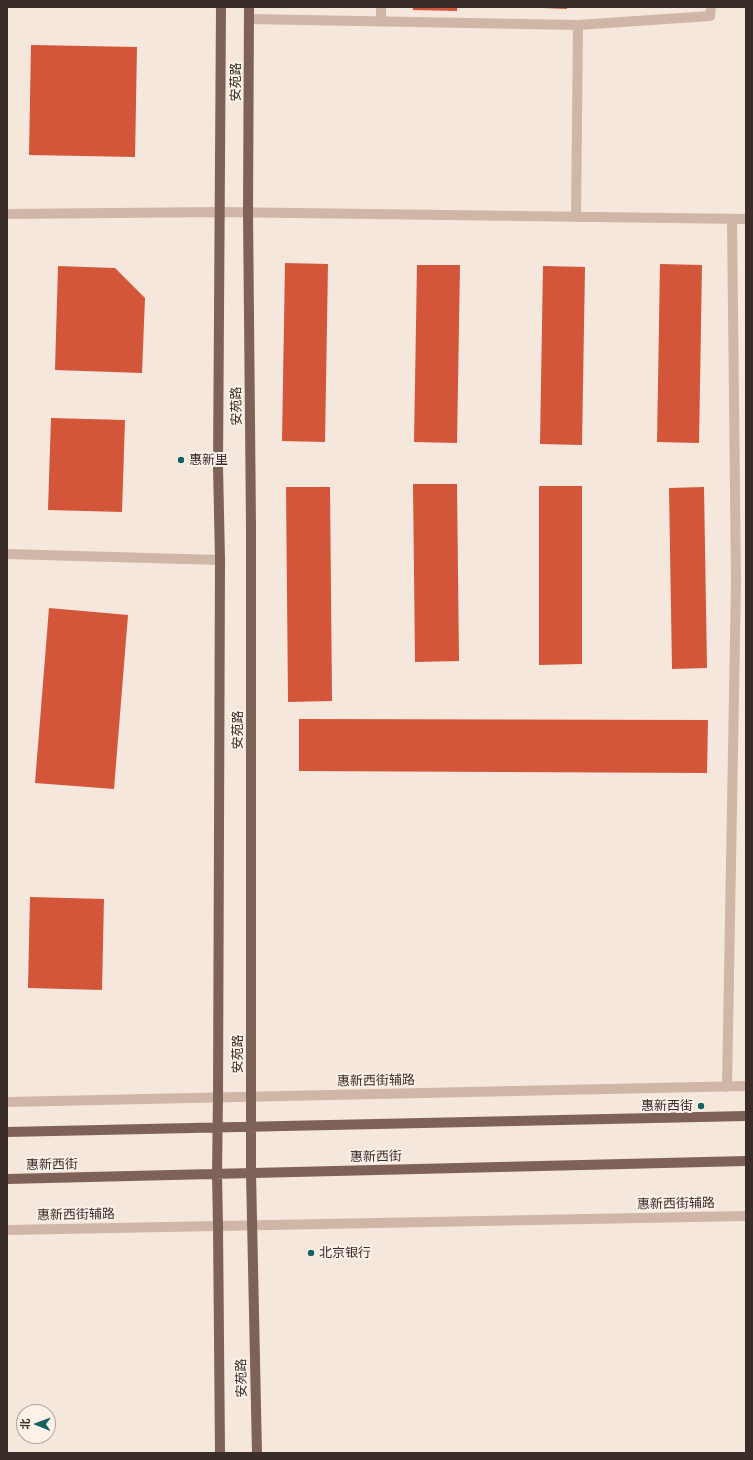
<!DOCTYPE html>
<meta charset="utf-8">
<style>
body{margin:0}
#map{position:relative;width:753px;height:1460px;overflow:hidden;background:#f5e7dc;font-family:"Noto Sans","Noto Sans SC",sans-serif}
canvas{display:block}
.frame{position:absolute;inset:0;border:8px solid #3a2c28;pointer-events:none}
.north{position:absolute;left:16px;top:1404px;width:40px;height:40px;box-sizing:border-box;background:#fcf2e9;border:1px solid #aea39c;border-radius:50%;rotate:271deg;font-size:11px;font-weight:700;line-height:16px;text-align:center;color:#3a2c28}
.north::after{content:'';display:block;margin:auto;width:14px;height:18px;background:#186161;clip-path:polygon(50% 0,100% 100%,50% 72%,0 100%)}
</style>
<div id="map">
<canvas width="753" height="1460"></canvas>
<div class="frame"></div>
<div class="north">北</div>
</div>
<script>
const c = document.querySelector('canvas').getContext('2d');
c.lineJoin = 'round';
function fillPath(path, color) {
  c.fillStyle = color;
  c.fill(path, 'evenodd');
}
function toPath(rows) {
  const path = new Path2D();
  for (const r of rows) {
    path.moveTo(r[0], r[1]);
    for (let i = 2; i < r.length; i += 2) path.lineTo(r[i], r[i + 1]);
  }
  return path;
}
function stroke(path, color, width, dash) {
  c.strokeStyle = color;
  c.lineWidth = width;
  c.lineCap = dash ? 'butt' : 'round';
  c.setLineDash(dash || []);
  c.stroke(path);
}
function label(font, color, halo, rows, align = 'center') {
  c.font = font + ' "Noto Sans","Noto Sans SC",sans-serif';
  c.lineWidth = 4;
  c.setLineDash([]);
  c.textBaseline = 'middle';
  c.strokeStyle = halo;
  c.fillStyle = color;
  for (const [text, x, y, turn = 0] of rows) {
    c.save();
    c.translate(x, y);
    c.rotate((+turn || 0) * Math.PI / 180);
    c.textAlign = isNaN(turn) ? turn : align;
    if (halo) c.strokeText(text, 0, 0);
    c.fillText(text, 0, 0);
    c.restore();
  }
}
const building = toPath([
 [413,7,457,7,457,11,413,10],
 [543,7,567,7,567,9,543,8],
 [31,45,137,47,135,157,29,155],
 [285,263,328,264,325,442,282,441],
 [660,264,702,265,699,443,657,442],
 [417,265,460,265,457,443,414,442],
 [58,266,115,268,145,298,142,373,55,370],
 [543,266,585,267,582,445,540,444],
 [51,418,125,420,122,512,48,510],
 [413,484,457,484,459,661,415,662],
 [539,486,582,486,582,664,539,665],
 [286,487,330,487,332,701,288,702],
 [704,487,707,668,672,669,669,488],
 [49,608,128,615,114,789,35,783],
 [299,719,708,720,707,773,299,771],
 [30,897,104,899,102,990,28,988]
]);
const minor = toPath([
 [249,19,578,25,576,217],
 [381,22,381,7],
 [578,25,710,16,711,7],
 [7,214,220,212,746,219],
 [7,554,220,560],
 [727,1087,736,582,732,219],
 [7,1102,746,1086],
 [7,1230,746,1216]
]);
const major = toPath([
 [249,7,248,212,251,527,251,1173,257,1453],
 [7,1132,746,1116],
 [7,1179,746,1161],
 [220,1453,218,1226,217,1174,218,1097,220,560,218,466,221,7]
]);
const markers = [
 [181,460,4,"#186161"],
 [701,1106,4,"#186161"],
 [311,1253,4,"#186161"]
];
const streetNames = [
 ["安苑路",236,82,-90],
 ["安苑路",237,406,-91],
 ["安苑路",238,730,-90],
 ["安苑路",238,1054,-90],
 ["惠新西街辅路",376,1081,-1],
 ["惠新西街",376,1157,-1],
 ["惠新西街",52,1165,-1],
 ["惠新西街辅路",676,1204,-1],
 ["惠新西街辅路",76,1215,-1],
 ["安苑路",242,1378,-91]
];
const poiNames = [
 ["惠新里",189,460],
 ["惠新西街",693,1106,"right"],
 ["北京银行",319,1253]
];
fillPath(building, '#d3563b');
stroke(minor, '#cfb6a6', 10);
stroke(major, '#7e6157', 10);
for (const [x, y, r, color] of markers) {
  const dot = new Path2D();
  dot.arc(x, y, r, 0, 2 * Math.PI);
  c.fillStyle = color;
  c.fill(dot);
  stroke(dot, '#fcf2e9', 1.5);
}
label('13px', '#3a2c28', '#fcf2e9', streetNames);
label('13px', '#3a2c28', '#fcf2e9', poiNames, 'left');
</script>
